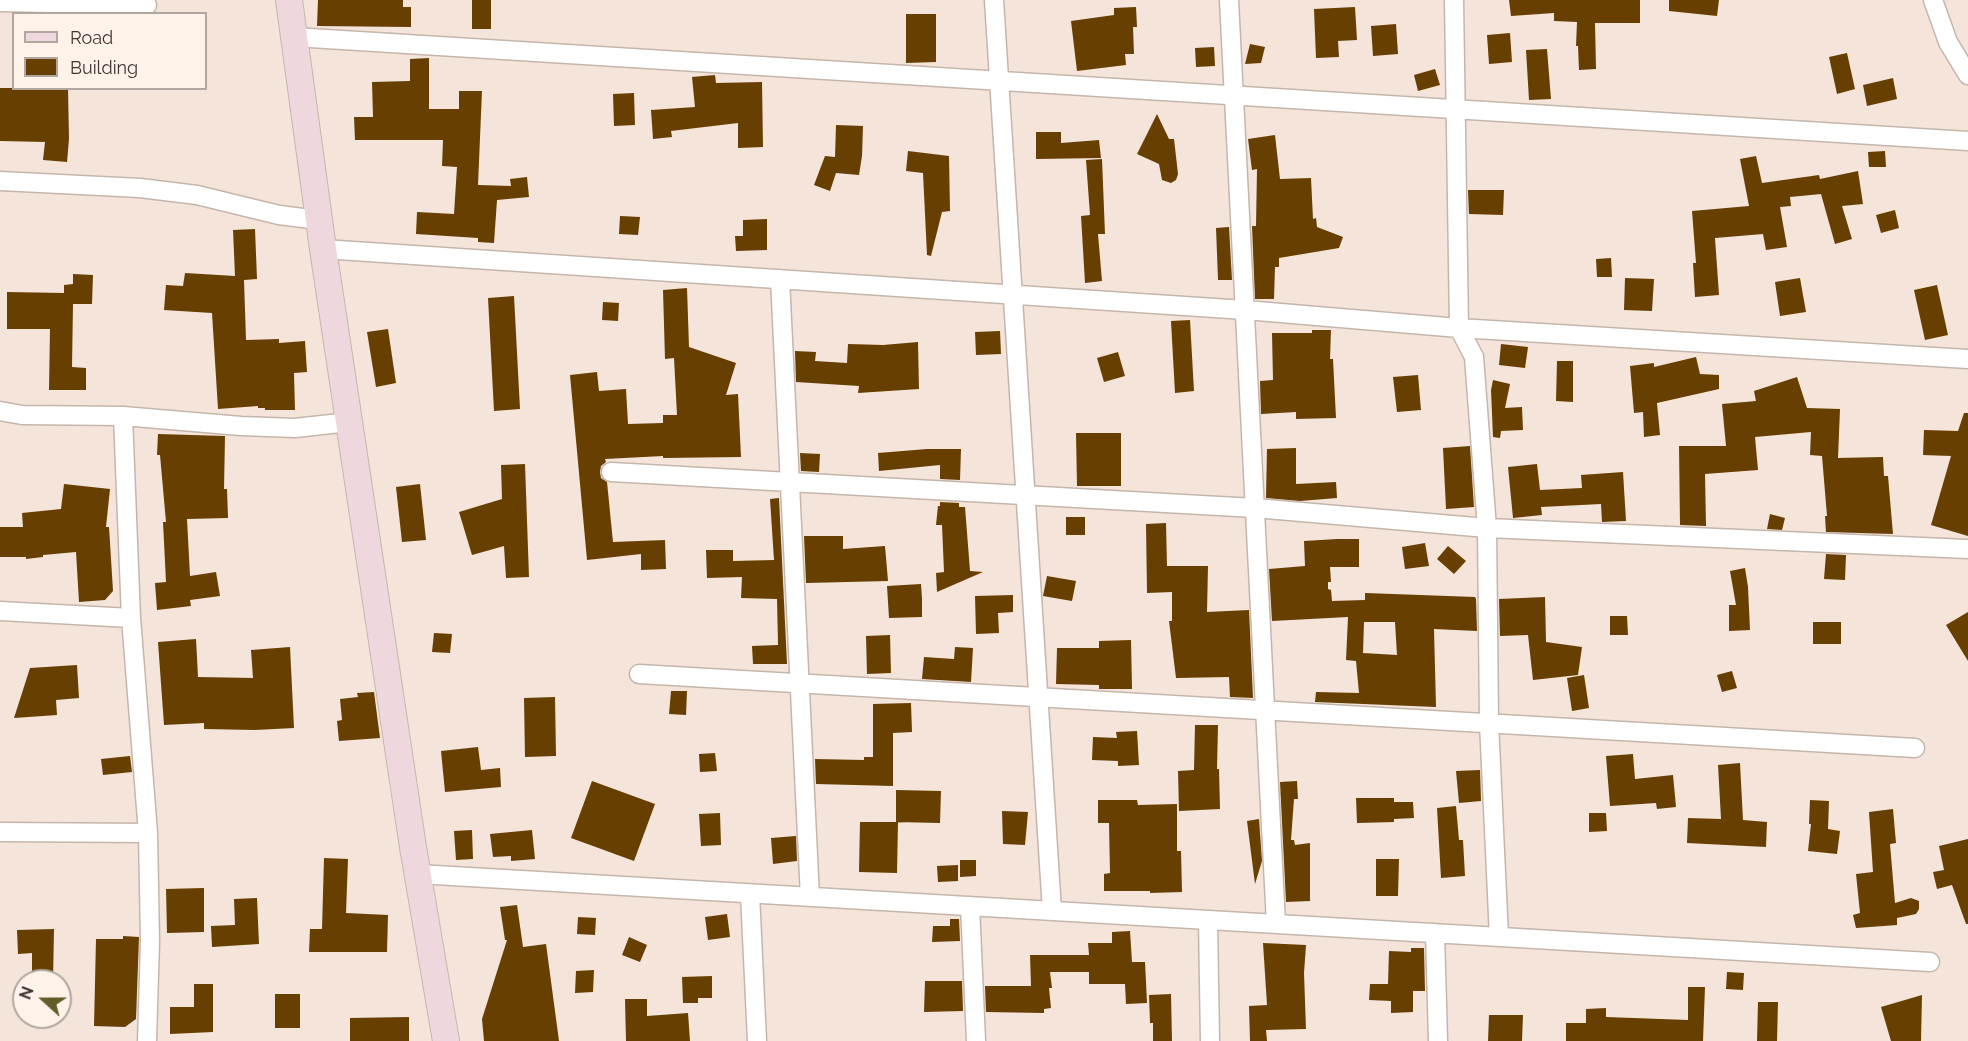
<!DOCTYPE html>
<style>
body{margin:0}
#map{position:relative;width:1968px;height:1041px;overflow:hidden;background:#f4e4da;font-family:Raleway,sans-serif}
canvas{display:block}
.legend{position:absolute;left:12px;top:12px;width:195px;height:78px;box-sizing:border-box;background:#fff2e9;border:2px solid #b1a7a0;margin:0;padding:8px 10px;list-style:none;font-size:18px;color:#3d3733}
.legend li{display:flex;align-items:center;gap:12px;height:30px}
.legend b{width:30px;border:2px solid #b1a7a0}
.north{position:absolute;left:12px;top:969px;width:60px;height:60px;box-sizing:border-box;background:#fff2e9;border:2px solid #b1a7a0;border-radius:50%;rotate:291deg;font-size:16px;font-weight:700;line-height:24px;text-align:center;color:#3d3733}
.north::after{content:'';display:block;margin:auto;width:21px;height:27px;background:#625c28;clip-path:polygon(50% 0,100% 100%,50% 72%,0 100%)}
</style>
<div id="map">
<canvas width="1968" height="1041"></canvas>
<ul class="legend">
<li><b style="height:8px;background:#efd8dd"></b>Road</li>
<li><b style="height:16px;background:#673f00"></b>Building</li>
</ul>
<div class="north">N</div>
</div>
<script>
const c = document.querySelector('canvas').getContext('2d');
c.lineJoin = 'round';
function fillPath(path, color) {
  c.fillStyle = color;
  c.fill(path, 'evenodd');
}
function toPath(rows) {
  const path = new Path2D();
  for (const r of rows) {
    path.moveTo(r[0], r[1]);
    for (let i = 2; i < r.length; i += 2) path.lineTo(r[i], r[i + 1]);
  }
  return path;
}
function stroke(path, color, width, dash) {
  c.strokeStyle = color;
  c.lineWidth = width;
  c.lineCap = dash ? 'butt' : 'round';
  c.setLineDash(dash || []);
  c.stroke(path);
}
const building = toPath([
 [318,0,403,0,403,7,411,7,411,27,317,26],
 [472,0,491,0,491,29,472,29],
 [1509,0,1640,0,1640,23,1595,23,1596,69,1579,70,1578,46,1576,46,1577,22,1554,21,1554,13,1511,16],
 [1669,0,1719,0,1717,16,1669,11],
 [1136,7,1137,27,1133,27,1134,54,1125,54,1126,65,1077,71,1071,21,1114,15,1114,8],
 [1355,7,1357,40,1338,41,1339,57,1316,58,1314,9],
 [906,14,936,14,936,62,906,63],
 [1396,24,1398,54,1373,56,1371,26],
 [1510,33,1512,62,1489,64,1487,35],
 [1250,44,1265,47,1261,63,1245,64],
 [1214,47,1215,66,1196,67,1195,48],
 [1547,49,1551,99,1529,100,1526,50],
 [1847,53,1855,89,1837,94,1829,57],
 [429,58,429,109,459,109,459,91,482,91,478,185,511,186,510,179,527,177,529,197,497,200,494,243,478,242,478,238,416,234,417,212,454,214,457,167,442,166,443,140,355,140,354,117,373,117,372,82,410,81,410,59],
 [1435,69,1440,85,1418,91,1414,75],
 [715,75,716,83,762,82,763,147,738,148,738,123,671,131,672,137,653,139,651,110,695,107,692,77],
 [1893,78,1897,99,1867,106,1863,85],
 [0,88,68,88,69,139,67,162,43,160,45,142,0,141],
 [634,93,635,125,614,126,613,94],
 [1157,114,1169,139,1174,139,1178,174,1176,180,1171,183,1162,180,1159,164,1137,154],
 [836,125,863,126,862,156,859,175,836,173,830,191,814,185,825,156,835,157],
 [1036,132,1061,132,1061,143,1099,140,1101,158,1036,159],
 [1275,135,1280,179,1311,178,1313,219,1316,218,1317,227,1343,237,1339,248,1279,258,1279,267,1275,267,1274,299,1255,299,1252,226,1256,226,1257,169,1252,170,1248,139],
 [908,151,949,156,950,211,942,212,931,256,927,255,923,173,906,171],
 [1885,151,1886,167,1869,167,1868,152],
 [1756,156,1762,183,1819,175,1820,179,1858,171,1863,204,1842,206,1852,239,1835,244,1821,194,1790,197,1791,206,1780,207,1787,247,1766,250,1763,234,1715,238,1719,295,1695,297,1693,263,1696,263,1692,211,1749,206,1740,159],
 [1102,159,1105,234,1098,234,1102,281,1085,283,1081,216,1090,215,1086,160],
 [1468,190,1504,190,1503,215,1469,214],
 [1895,210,1899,228,1881,233,1876,215],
 [620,216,640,217,638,235,619,234],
 [767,219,767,250,736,251,735,236,743,236,743,220],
 [1229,227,1232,280,1218,280,1216,228],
 [255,229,257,279,244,280,246,340,279,339,279,343,305,341,307,372,294,373,295,410,265,410,265,408,258,408,258,406,218,409,212,313,164,310,166,285,183,286,185,273,235,276,233,230],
 [1611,258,1612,277,1597,277,1596,259],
 [73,274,93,275,92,304,73,304,72,367,86,368,86,390,49,390,50,329,7,329,7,292,64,293,64,285,73,284],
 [1625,278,1654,279,1652,311,1624,310],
 [1800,278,1806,312,1780,316,1775,282],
 [1937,285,1948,335,1925,340,1914,290],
 [687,288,689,347,736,363,726,395,738,394,741,457,663,458,663,456,605,459,606,462,601,466,600,472,601,478,607,482,613,542,665,540,666,569,641,570,641,554,587,560,570,375,597,372,599,391,626,389,628,424,663,423,663,415,677,415,674,358,665,359,663,290],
 [514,296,520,409,494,411,488,298],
 [603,302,619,303,618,321,602,320],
 [1190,320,1194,391,1175,393,1171,321],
 [388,329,396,383,376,387,367,332],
 [1312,330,1331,330,1330,359,1333,359,1336,418,1296,419,1296,412,1261,414,1260,381,1273,380,1272,333,1312,333],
 [1000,331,1001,354,976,355,975,332],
 [918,342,919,389,858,393,859,386,796,382,795,351,816,352,815,361,847,363,848,344,883,345],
 [1501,344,1528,347,1525,368,1499,365],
 [1118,352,1125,376,1104,382,1097,358],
 [1696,357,1700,374,1719,375,1719,389,1657,403,1660,435,1644,437,1643,412,1634,413,1630,366,1654,363,1654,367],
 [1557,361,1573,361,1573,402,1556,401],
 [1418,375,1421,410,1397,412,1393,377],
 [1797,377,1807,408,1840,409,1838,458,1883,457,1884,476,1888,476,1893,534,1826,532,1825,516,1827,516,1822,456,1810,455,1811,432,1755,437,1758,470,1705,474,1706,526,1680,525,1679,446,1726,446,1722,404,1756,401,1754,391],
 [1493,380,1510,384,1505,408,1522,407,1523,430,1501,431,1500,438,1493,437,1491,390],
 [1964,413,1968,413,1968,536,1931,525,1951,456,1923,455,1924,430,1958,431],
 [1076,433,1121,433,1121,486,1077,486],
 [158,434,225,436,224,489,227,489,228,518,187,519,190,576,216,572,220,596,190,600,191,606,157,610,155,583,166,582,163,522,166,522,160,455,157,455],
 [1470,446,1474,507,1446,509,1443,448],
 [1296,448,1296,484,1336,482,1337,498,1300,501,1266,498,1267,449],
 [927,449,961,449,960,480,940,479,940,465,879,471,878,453],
 [800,453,820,454,819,472,801,471],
 [525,464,529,577,506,578,504,546,472,555,459,512,502,499,501,465],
 [1537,464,1540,490,1582,488,1581,475,1623,472,1626,521,1602,522,1601,504,1541,507,1542,515,1513,518,1508,467],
 [64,484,110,489,106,527,109,527,113,591,105,600,79,602,76,552,43,555,43,557,26,559,26,557,0,557,0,527,23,527,22,513,61,509],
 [420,484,426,540,402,542,396,487],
 [779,498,787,664,753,664,752,646,778,645,777,599,741,598,742,577,707,578,706,550,733,550,733,561,774,560,770,499],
 [940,502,959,503,959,507,965,507,970,571,983,572,937,592,936,573,944,572,942,525,936,525,938,506,940,506],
 [1770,514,1785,518,1782,530,1767,529],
 [1066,517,1085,517,1085,535,1066,535],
 [1166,523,1167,566,1208,566,1207,612,1249,610,1253,698,1230,697,1229,677,1176,678,1169,621,1172,621,1172,592,1147,593,1146,524],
 [804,536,843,536,843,549,885,546,888,581,806,583],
 [1337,539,1359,539,1359,567,1330,567,1331,582,1328,582,1328,589,1331,590,1332,601,1365,600,1365,593,1475,597,1476,599,1477,631,1434,629,1436,707,1315,702,1316,692,1359,693,1356,661,1346,660,1348,617,1272,621,1269,569,1305,566,1304,541],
 [1364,622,1395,622,1397,655,1363,653],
 [1425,543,1429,566,1405,569,1402,547],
 [1448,546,1466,561,1454,574,1437,559],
 [1826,554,1846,555,1845,580,1824,579],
 [1745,568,1748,587,1750,630,1729,631,1729,605,1736,605,1730,571],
 [1047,576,1076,581,1072,601,1043,596],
 [921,584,922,599,920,599,922,599,922,617,889,618,887,586],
 [1013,595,1013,612,998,613,999,633,976,634,975,596],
 [1545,597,1546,642,1582,647,1578,675,1533,680,1528,635,1500,636,1499,599],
 [1968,612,1968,661,1946,625],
 [1610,616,1627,616,1628,635,1610,635],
 [1813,622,1841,622,1841,644,1813,644],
 [434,633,452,634,450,653,432,652],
 [890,635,891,673,867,674,866,636],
 [196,639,198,677,253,678,251,650,290,647,294,728,255,730,204,729,204,723,164,725,158,642],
 [1131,640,1132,689,1099,689,1099,685,1056,684,1057,648,1099,648,1099,641],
 [955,647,973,648,971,682,922,679,924,657,954,659],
 [77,665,79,698,56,700,57,715,14,718,30,668],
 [1732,671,1737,688,1722,692,1717,675],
 [1584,675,1589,708,1572,711,1567,678],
 [671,691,687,691,686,715,669,714],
 [374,692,380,738,339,741,337,721,342,720,340,699,358,697,357,693],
 [555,697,556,756,525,757,524,698],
 [911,703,912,732,893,733,893,786,816,784,815,759,864,760,864,757,873,757,873,704],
 [1195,725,1218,725,1217,769,1219,769,1220,809,1179,811,1178,771,1194,770],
 [1137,731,1139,765,1118,766,1118,761,1092,760,1093,737,1117,738,1116,732],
 [478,747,481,770,500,768,501,787,445,792,441,751],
 [715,753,717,771,700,772,699,754],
 [1633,754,1635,779,1673,775,1676,807,1657,809,1656,803,1610,806,1606,756],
 [130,756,132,772,103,775,101,759],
 [1740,763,1743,820,1767,822,1766,847,1687,843,1688,818,1721,819,1718,765],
 [1480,770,1481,801,1459,803,1456,771],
 [592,781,655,804,634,861,571,838],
 [1297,781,1298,799,1294,799,1291,840,1294,840,1295,845,1310,843,1310,901,1286,902,1280,782],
 [896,790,941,791,940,823,896,822],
 [1356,798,1394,798,1394,802,1413,802,1414,818,1394,819,1394,822,1357,823],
 [1098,800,1137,800,1138,805,1177,804,1177,851,1181,851,1182,892,1150,893,1150,891,1104,891,1104,874,1110,873,1109,823,1098,823],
 [1810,800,1829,801,1828,829,1840,831,1837,854,1808,851,1811,824,1809,824],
 [1456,806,1459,840,1463,840,1465,876,1441,878,1437,808],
 [1893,809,1896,843,1890,844,1895,903,1911,898,1919,901,1919,909,1916,914,1897,918,1897,925,1856,928,1853,915,1860,913,1856,874,1873,872,1869,812],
 [1002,811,1028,812,1025,845,1003,844],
 [720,813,721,845,701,846,699,814],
 [1589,813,1606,813,1607,831,1589,832],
 [1259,819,1262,861,1255,884,1247,821],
 [860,822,898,822,897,873,859,872],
 [472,830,473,859,456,860,454,831],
 [532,830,535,859,511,861,511,856,493,857,490,834],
 [796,836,797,861,773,864,771,838],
 [1968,839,1968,924,1966,924,1952,885,1937,889,1933,872,1944,870,1939,846],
 [324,858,348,859,346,913,388,915,387,952,309,952,310,929,322,929],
 [1376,859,1399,859,1398,896,1376,896],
 [960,860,976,860,976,876,960,877],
 [958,865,958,881,938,882,937,866],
 [204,888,204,932,167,933,166,889],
 [257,898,259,944,212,947,211,926,235,925,234,899],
 [517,905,523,947,546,944,559,1041,484,1041,482,1019,507,940,505,940,500,907],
 [727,914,730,937,708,940,705,917],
 [578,917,596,918,595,935,577,934],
 [950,919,959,919,960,941,932,942,933,926,950,926],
 [54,929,53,981,32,981,32,953,18,954,17,930],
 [1130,931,1132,962,1145,962,1147,1003,1126,1004,1125,984,1089,984,1089,972,1050,972,1052,988,1049,988,1051,1008,1044,1009,1044,1013,986,1012,985,986,1031,986,1030,955,1089,955,1088,943,1112,943,1112,932],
 [123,936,139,937,136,1019,125,1027,94,1026,96,939,123,939],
 [629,937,647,945,640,962,622,955],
 [1263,943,1306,945,1304,973,1306,1029,1266,1030,1267,1041,1250,1041,1249,1006,1267,1005],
 [1411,948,1424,948,1425,991,1413,991,1413,1012,1391,1013,1391,1001,1369,1000,1370,984,1388,984,1389,951,1411,952],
 [594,970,593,992,575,993,576,971],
 [1727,972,1744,973,1743,990,1726,989],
 [712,976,712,998,698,998,698,1003,683,1003,682,977],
 [925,981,962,981,963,1011,924,1012],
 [194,984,213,984,213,1032,170,1034,170,1007,194,1007],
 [1688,987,1705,987,1703,1041,1566,1041,1566,1023,1586,1023,1586,1009,1606,1008,1606,1017,1688,1020],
 [275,994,300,994,300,1028,275,1028],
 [1171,994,1172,1041,1153,1041,1153,1023,1150,1023,1149,995],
 [1922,995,1921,1041,1891,1041,1881,1007],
 [625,999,647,999,647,1016,688,1013,690,1041,626,1041],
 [1758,1002,1778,1002,1777,1041,1757,1041],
 [1489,1015,1523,1015,1522,1041,1488,1041],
 [409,1017,409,1041,350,1041,350,1018]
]);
const street = toPath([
 [994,0,1052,911],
 [1229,0,1276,924],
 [1454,0,1459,328,1474,357,1487,528,1489,723,1499,937],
 [1933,0,1948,42,1968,75],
 [0,2,147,5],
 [294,37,1968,141],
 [0,181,140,188,197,195,279,215,319,220],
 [323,249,1245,310,1459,328,1968,359],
 [780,279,810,897],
 [0,411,22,415,123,416,241,426,295,428,349,422],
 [123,416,131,618,148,833,150,942,147,1041],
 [611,472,1255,508,1487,528,1968,549],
 [0,611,131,618],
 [639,674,1915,748],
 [0,832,148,833],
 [418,874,1930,962],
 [750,894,757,1041],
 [970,906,976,1041],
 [1208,920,1210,1041],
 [1435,933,1438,1041]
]);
const secondary = toPath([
 [289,0,323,249,413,847,446,1041]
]);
fillPath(building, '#673f00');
stroke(street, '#c5b6ac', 21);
stroke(secondary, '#c5b6ac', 28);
stroke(street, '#fff', 18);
stroke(secondary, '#efd8dd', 26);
</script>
